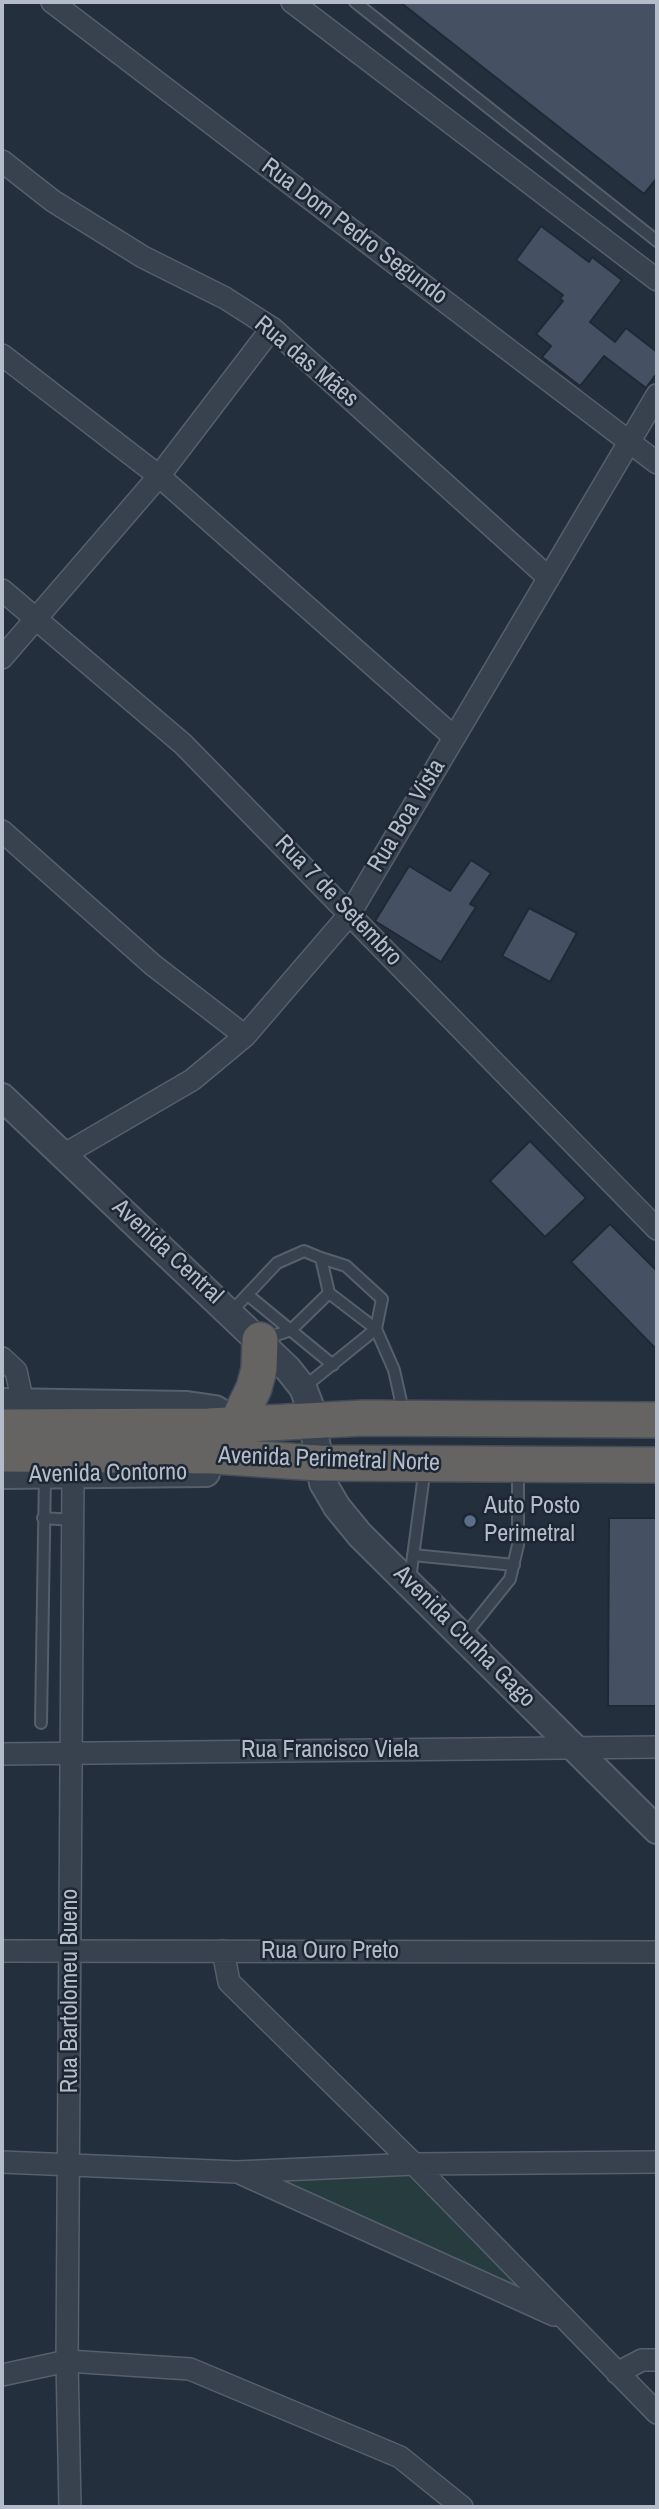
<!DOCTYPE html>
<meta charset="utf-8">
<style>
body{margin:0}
#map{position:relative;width:659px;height:2509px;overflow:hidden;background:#242f3e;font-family:"Archivo Narrow",sans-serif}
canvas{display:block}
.frame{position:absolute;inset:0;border:4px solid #b4bcc9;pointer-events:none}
</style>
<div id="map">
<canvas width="659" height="2509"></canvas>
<div class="frame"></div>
</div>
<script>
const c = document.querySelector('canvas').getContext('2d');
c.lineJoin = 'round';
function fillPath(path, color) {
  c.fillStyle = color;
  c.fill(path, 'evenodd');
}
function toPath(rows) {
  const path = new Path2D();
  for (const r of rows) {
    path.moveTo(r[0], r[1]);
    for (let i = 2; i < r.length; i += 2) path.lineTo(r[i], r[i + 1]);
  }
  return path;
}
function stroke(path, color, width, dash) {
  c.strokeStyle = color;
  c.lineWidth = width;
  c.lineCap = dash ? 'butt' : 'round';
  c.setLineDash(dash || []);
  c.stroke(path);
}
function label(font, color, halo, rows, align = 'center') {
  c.font = font + ' "Archivo Narrow",sans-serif';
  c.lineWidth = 5;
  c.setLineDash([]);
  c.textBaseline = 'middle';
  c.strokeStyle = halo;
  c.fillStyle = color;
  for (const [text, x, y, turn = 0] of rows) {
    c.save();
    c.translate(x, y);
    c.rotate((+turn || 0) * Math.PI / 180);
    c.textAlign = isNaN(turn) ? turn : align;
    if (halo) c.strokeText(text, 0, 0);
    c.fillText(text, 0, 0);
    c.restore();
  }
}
const green = toPath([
 [412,2170,532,2297,283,2181]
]);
const building = toPath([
 [400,2,657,2,657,178,644,194,400,2],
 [541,226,589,262,592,257,622,280,590,322,615,342,626,328,657,352,657,373,646,388,604,356,580,386,542,357,551,346,536,334,563,301,560,299,563,295,516,260,541,226],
 [471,860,491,873,470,904,476,907,441,962,375,921,409,866,450,891,471,860],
 [529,908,577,933,550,982,502,956,529,908],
 [530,1141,586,1198,545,1237,490,1181,530,1141],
 [610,1224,657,1271,657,1350,571,1262,610,1224],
 [609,1518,657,1518,657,1706,608,1706,609,1518]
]);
const service = toPath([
 [355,2,657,241],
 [249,1296,333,1365],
 [231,1312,277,1263,304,1251,321,1258,329,1293,376,1329,394,1370,404,1415],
 [264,1339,291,1330,329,1293],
 [303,1388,376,1329,382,1299,346,1266,321,1258],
 [43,1518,73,1520],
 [413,1555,514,1565],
 [410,1579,425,1467],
 [465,1635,510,1579,518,1545,518,1470],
 [41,1723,45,1474]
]);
const minor = toPath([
 [52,2,657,463],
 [292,2,657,280],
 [2,161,53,201,143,257,225,298,272,328,549,578],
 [2,355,159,476,454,737],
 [2,590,183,744,657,1229],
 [2,658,159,476,272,328],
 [2,831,153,965,245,1036],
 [65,1154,192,1080,245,1036,349,915,657,395],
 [2,1358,16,1371,23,1403],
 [2,1754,657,1747],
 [2,1951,657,1952],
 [223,1951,229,1982,414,2164,657,2413],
 [2,2162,237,2172,414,2164,657,2162],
 [242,2174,554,2315],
 [617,2373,642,2360,657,2360],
 [2,2375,67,2361,190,2369,400,2457,462,2507],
 [70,2507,67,2361,73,1474]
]);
const tertiary = toPath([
 [2,1097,288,1369,303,1388,310,1406,323,1483,337,1507,360,1535,657,1830],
 [2,1402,187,1405,215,1409,237,1423],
 [2,1475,206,1473]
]);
const trunk = toPath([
 [237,1423,254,1388,259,1369,260,1340],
 [2,1427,208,1426,364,1418,657,1420],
 [2,1454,214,1456,318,1463,657,1465]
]);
const markers = [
 [470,1521,7,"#5c6f8a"]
];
const streetNames = [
 ["Rua Dom Pedro Segundo",354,232,37],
 ["Rua das Mães",306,362,40],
 ["Rua Boa Vista",407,816,-59],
 ["Rua 7 de Setembro",338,901,46],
 ["Avenida Central",167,1252,43],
 ["Avenida Perimetral Norte",329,1460,2],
 ["Avenida Contorno",108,1474,-1],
 ["Avenida Cunha Gago",464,1637,45],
 ["Rua Francisco Viela",330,1751],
 ["Rua Ouro Preto",330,1952],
 ["Rua Bartolomeu Bueno",71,1991,-90]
];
const poiNames = [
 ["Auto Posto",484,1507],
 ["Perimetral",484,1535]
];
fillPath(green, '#263c3f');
fillPath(building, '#455162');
stroke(building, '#1f2835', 2);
stroke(service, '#565f6c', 14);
stroke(minor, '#565f6c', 24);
stroke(tertiary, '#565f6c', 30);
stroke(trunk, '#434c59', 38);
stroke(service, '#38414e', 10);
stroke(minor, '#38414e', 21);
stroke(tertiary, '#38414e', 26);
stroke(trunk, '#656462', 35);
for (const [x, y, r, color] of markers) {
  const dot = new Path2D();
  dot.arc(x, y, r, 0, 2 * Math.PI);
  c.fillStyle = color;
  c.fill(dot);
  stroke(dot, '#1d2633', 2.5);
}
label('24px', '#b4bcc9', '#1d2633', streetNames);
label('24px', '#b4bcc9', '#1d2633', poiNames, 'left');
</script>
